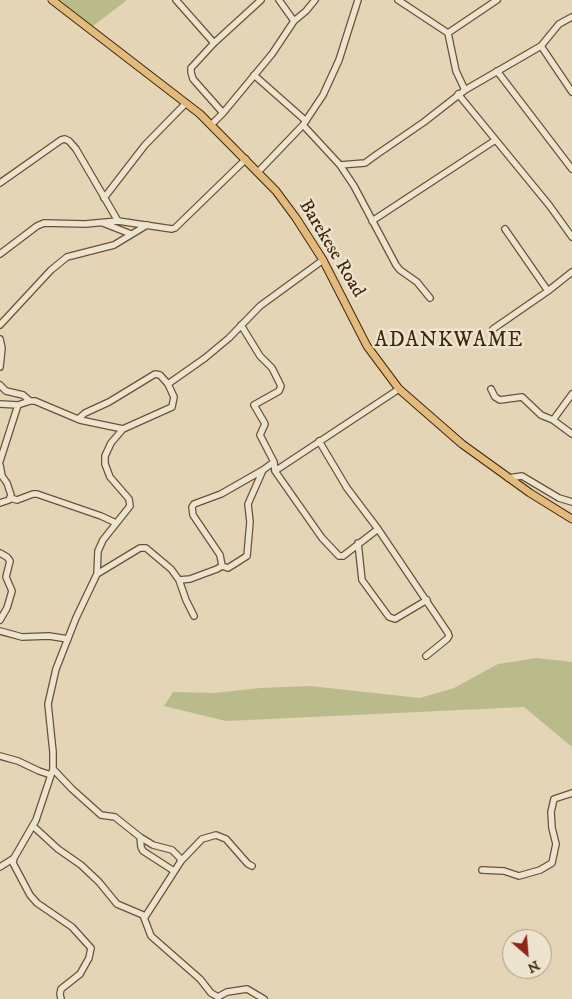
<!DOCTYPE html>
<style>
body{margin:0}
#map{position:relative;width:572px;height:999px;overflow:hidden;background:#e3d5b6;font-family:"IM FELL DW Pica",serif}
canvas{display:block}
.north{position:absolute;left:502px;top:929px;width:50px;height:50px;box-sizing:border-box;background:#ede4d0;border:1px solid #a99882;border-radius:50%;rotate:153deg;font-size:14px;font-weight:700;line-height:20px;text-align:center;color:#43270c}
.north::after{content:'';display:block;margin:auto;width:18px;height:22px;background:#8f2418;clip-path:polygon(50% 0,100% 100%,50% 72%,0 100%)}
</style>
<div id="map">
<canvas width="572" height="999"></canvas>
<div class="north">N</div>
</div>
<script>
const c = document.querySelector('canvas').getContext('2d');
c.lineJoin = 'round';
function fillPath(path, color) {
  c.fillStyle = color;
  c.fill(path, 'evenodd');
}
function toPath(rows) {
  const path = new Path2D();
  for (const r of rows) {
    path.moveTo(r[0], r[1]);
    for (let i = 2; i < r.length; i += 2) path.lineTo(r[i], r[i + 1]);
  }
  return path;
}
function stroke(path, color, width, dash) {
  c.strokeStyle = color;
  c.lineWidth = width;
  c.lineCap = dash ? 'butt' : 'round';
  c.setLineDash(dash || []);
  c.stroke(path);
}
function label(font, color, halo, rows, align = 'center') {
  c.font = font + ' "IM FELL DW Pica",serif';
  c.lineWidth = 5;
  c.setLineDash([]);
  c.textBaseline = 'middle';
  c.strokeStyle = halo;
  c.fillStyle = color;
  for (const [text, x, y, turn = 0] of rows) {
    c.save();
    c.translate(x, y);
    c.rotate((+turn || 0) * Math.PI / 180);
    c.textAlign = isNaN(turn) ? turn : align;
    if (halo) c.strokeText(text, 0, 0);
    c.fillText(text, 0, 0);
    c.restore();
  }
}
const green = toPath([
 [60,0,127,0,93,26],
 [537,658,572,662,572,747,524,707,226,721,164,706,173,692,215,693,260,688,310,686,420,698,454,688,498,664]
]);
const minor = toPath([
 [176,0,214,43],
 [279,0,294,21],
 [398,0,448,33,456,71,465,90],
 [448,33,497,0],
 [541,46,572,92],
 [497,71,572,169],
 [254,75,306,121],
 [458,94,549,205,572,237],
 [223,113,193,79,191,72,191,68,214,43,261,0],
 [212,124,223,113,272,54,294,21,306,11,315,0],
 [303,125,340,165,354,186,396,265,400,270,417,282,430,298],
 [340,165,365,163,376,155,424,122,465,90,541,46,559,24,572,17],
 [258,172,303,125,323,95,339,60,358,0],
 [0,183,61,140,65,139,69,141,76,149,118,221],
 [104,198,145,145,186,103],
 [372,221,494,141],
 [103,223,131,234],
 [505,229,548,291],
 [0,254,37,226,44,223,85,224,118,221,172,229,175,228,246,159],
 [0,325,51,270,67,257,114,245,147,225],
 [241,325,260,356,272,368,281,386,279,391,254,405,264,422,265,424,260,435,274,462,275,471,322,538,339,556,343,556,378,529],
 [493,329,548,291,572,272],
 [0,339,2,348,0,367],
 [0,385,6,391,23,395,30,401],
 [491,389,495,397,500,400,522,397,541,415,553,420,572,434],
 [0,404,18,405,30,401,35,401,80,420,123,429],
 [78,419,85,413,109,402,155,374,160,375,168,384],
 [553,420,572,394],
 [319,441,347,488,378,529,448,633,449,636,447,639,426,656],
 [0,461,18,405],
 [0,465,2,476,7,483,11,495,9,500,0,503],
 [275,471,399,389],
 [508,478,522,476,559,498,572,502],
 [10,498,17,500,33,494,37,494,101,516,116,523],
 [358,543,362,580,389,617,395,619,427,600],
 [0,553,7,557,10,561,6,577,12,591,7,608,0,620],
 [222,566,220,555,193,515,192,507,194,504,221,494,263,470,274,462],
 [222,566,228,568,247,556,250,522,248,504,263,470],
 [97,574,140,548,146,548,171,569,179,580,186,600,194,616],
 [179,580,190,579,217,569,222,566],
 [0,631,22,637,49,636,68,639],
 [0,756,18,761,39,771,51,775],
 [53,769,72,789,101,815,115,817,140,837,153,845,172,850,179,857,181,861,145,917],
 [33,826,58,849,81,865,99,882,117,904,143,915,151,936,200,979,211,993,218,997,227,992,247,989,264,999],
 [140,837,141,847,143,851,174,871],
 [181,861,202,839,216,835,226,839,248,864,252,866],
 [0,867,14,858],
 [482,870,504,871,519,876,540,870,552,863,556,844,552,828,551,812,554,799,572,793],
 [61,999,60,994,61,989,80,974,89,958,91,948,72,927,37,903,30,895,13,863,14,858,36,820,53,769,53,752,48,704,56,669,76,618,97,574,98,551,103,540,130,506,129,499,110,477,105,464,105,456,111,443,123,429,172,407,174,397,168,384,205,358,229,338,260,306,323,260]
]);
const major = toPath([
 [52,0,200,114,276,191,296,218,323,260,367,346,399,389,462,444,530,493,572,519]
]);
const streetNames = [
 ["Barekese Road",331,249,59]
];
const quarterNames = [
 ["ADANKWAME",449,342]
];
fillPath(green, '#b9bc8a');
stroke(minor, '#6b5236', 8);
stroke(major, '#43270c', 9);
stroke(minor, '#ede4d0', 5.5);
stroke(major, '#e2ba7b', 7);
label('19px', '#43270c', '#ede4d0', streetNames);
c.letterSpacing = '1px';
label('21px', '#43270c', '#ede4d0', quarterNames);
c.letterSpacing = '0px';
</script>
